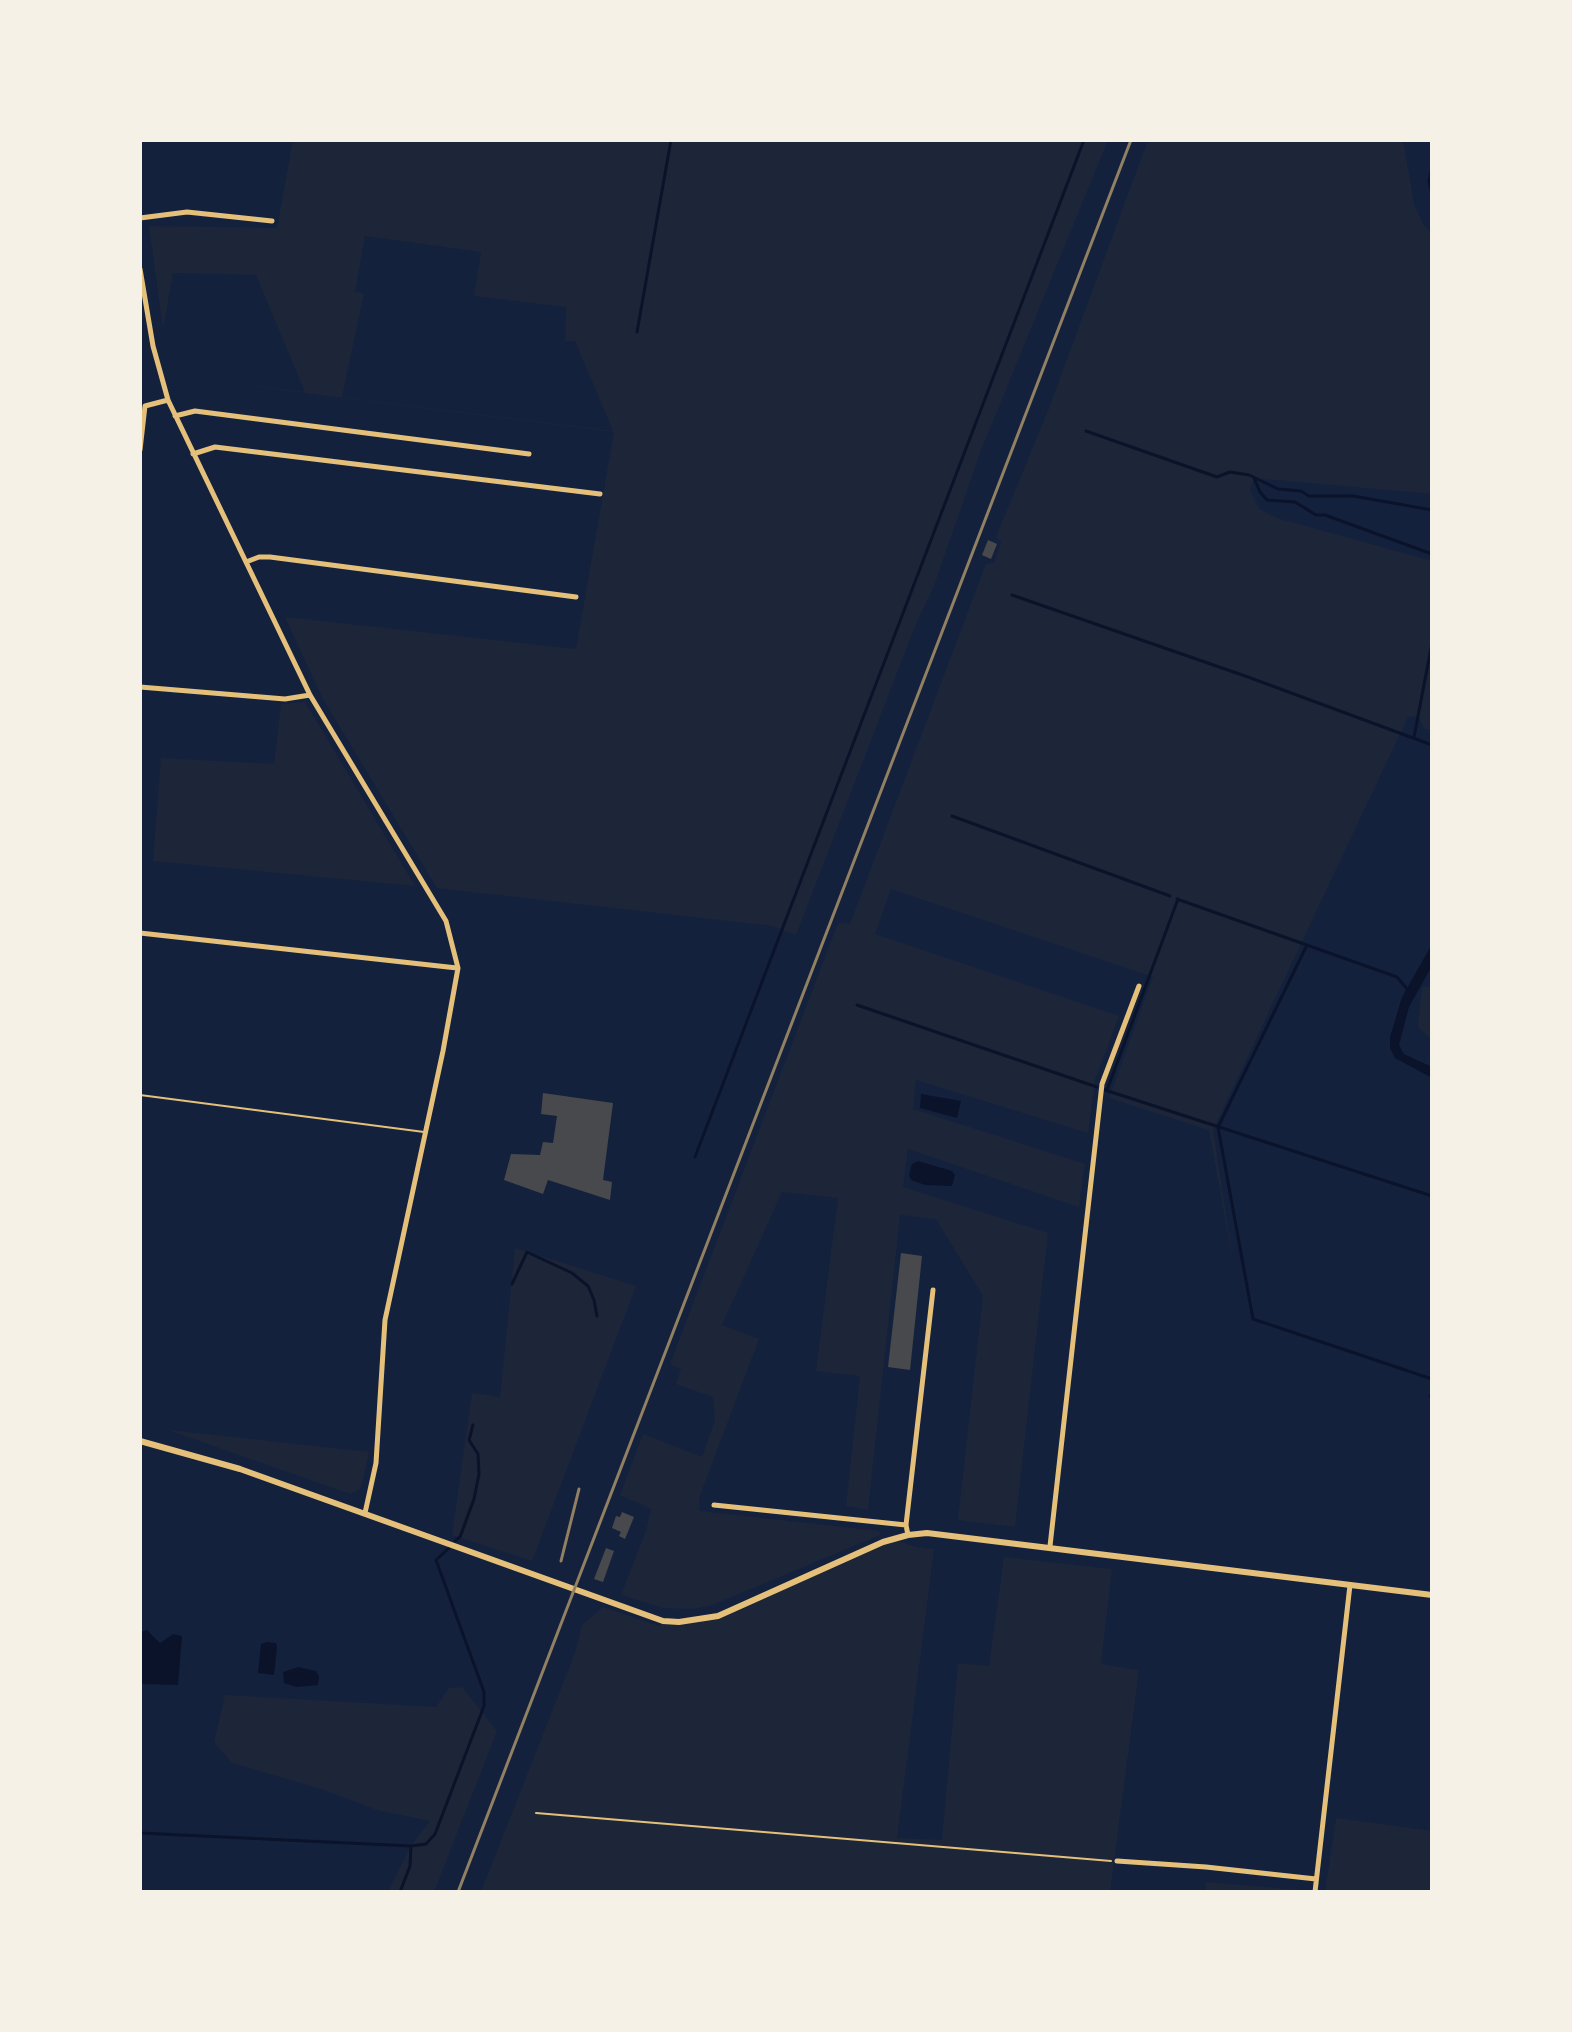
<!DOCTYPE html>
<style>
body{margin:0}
#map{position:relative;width:1572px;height:2032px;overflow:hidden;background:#14213d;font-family:"DM Sans",sans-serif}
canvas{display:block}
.frame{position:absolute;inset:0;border:142px solid #f6f1e7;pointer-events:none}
</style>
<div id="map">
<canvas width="1572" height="2032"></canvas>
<div class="frame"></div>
</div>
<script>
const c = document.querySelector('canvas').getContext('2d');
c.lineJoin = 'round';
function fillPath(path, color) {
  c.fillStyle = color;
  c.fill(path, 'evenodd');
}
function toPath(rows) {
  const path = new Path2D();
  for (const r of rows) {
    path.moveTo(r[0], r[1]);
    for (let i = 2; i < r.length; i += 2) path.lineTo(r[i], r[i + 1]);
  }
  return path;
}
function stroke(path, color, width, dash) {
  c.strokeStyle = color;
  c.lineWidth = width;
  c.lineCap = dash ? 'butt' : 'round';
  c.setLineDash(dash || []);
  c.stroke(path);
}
const green = toPath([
 [293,140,1108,140,980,453,934,586,915,626,796,935,772,926,437,888,323,699,285,617,576,649,614,432,171,376,305,392,256,275,173,273,163,329,149,226,277,228],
 [365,236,481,252,474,296,566,307,565,341,575,341,613,431,342,397,364,293,355,292],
 [1148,140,1400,140,1404,145,1414,204,1423,224,1432,234,1432,494,1254,478,1250,491,1259,509,1277,518,1432,561,1432,730,1424,729,1419,716,1408,717,1213,1130,1235,1273,1209,1130,1109,1098,1153,977,891,889,875,934,1119,1016,1095,1080,1088,1133,916,1080,913,1109,1085,1164,1079,1207,908,1149,903,1187,1048,1233,1015,1527,958,1520,983,1296,936,1219,900,1215,868,1510,846,1506,860,1376,816,1371,838,1198,782,1192,722,1325,759,1339,699,1498,700,1511,879,1531,880,1535,710,1606,690,1609,663,1608,621,1595,646,1531,651,1509,620,1495,643,1434,702,1457,715,1420,713,1397,676,1384,681,1369,670,1364,838,923,850,924,986,564,994,563,1001,543,996,537,1049,408],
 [305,702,415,886,153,861,161,758,274,764,281,704],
 [1422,987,1432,987,1432,1040,1418,1027],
 [515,1248,636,1286,532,1561,452,1535,472,1393,500,1397],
 [168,1430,369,1452,362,1484,359,1490,350,1494],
 [893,1539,916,1547,934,1549,897,1838,942,1840,958,1663,989,1666,1004,1557,1112,1569,1101,1664,1139,1670,1110,1892,481,1892,575,1653,582,1625,603,1607,659,1626,663,1621,718,1616],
 [462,1687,497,1731,434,1892,388,1892,411,1846,430,1821,377,1810,321,1789,232,1763,214,1742,225,1695,436,1707,449,1688],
 [1336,1818,1432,1831,1432,1892,1325,1892],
 [1206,1882,1322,1892,1205,1892]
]);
const water = toPath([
 [1432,944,1432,966,1409,1007,1399,1045,1404,1054,1432,1067,1432,1078,1395,1058,1390,1048,1390,1037,1402,997],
 [921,1094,961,1101,957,1118,920,1108],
 [918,1161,952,1171,955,1175,952,1186,925,1185,911,1180,909,1175,912,1164],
 [147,1630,160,1643,173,1634,182,1636,178,1685,140,1684,140,1632],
 [267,1642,276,1643,277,1648,274,1675,258,1673,261,1644],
 [298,1667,316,1671,319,1676,318,1685,297,1687,284,1683,283,1672]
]);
const stream = toPath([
 [1432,167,1429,181,1432,195],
 [637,332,671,140],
 [1086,431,1217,477,1230,472,1249,475,1278,489,1301,491,1309,496,1353,496,1432,510],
 [1254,478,1260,492,1267,500,1295,502,1316,515,1325,515,1432,554],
 [1012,595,1248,677,1432,745],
 [1414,737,1432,643],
 [952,816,1170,896],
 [1177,899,1397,977,1408,990],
 [1307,945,1218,1127,1253,1319,1432,1379],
 [857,1005,1097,1087],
 [1105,1090,1432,1196],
 [1107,1090,1178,899],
 [695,1157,1084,140],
 [512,1284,527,1252,572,1273,588,1286,594,1300,597,1316],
 [1430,1396,1432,1399],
 [455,1541,460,1537,474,1499,479,1474,478,1454,469,1440,473,1425],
 [140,1833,411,1846],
 [400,1892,410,1866,411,1846,426,1844,435,1834,484,1706,484,1692,436,1560,449,1548]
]);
const building = toPath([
 [988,540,997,544,991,559,982,555],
 [543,1093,613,1103,603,1180,612,1182,610,1200,548,1180,543,1194,504,1180,511,1154,540,1155,543,1142,553,1143,557,1116,541,1114],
 [901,1253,922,1256,910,1370,888,1367],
 [622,1512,634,1517,625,1539,619,1536,621,1532,612,1528,616,1516,620,1517],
 [606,1548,614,1551,603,1582,594,1579]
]);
const path = toPath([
 [536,1813,1111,1861]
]);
const service = toPath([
 [140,1095,424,1132]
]);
const minor = toPath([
 [140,218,187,212,272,221],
 [140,269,153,346,168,400,310,695,446,921,458,968,443,1051,385,1320,376,1463,365,1513],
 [175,416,195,411,529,454],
 [140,450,145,406,168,400],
 [193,454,215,447,600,494],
 [246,562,259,557,270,557,576,597],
 [140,687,285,699,310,695],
 [140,933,457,968],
 [714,1505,906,1525,908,1535],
 [906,1525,933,1290],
 [1050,1546,1102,1084,1139,986],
 [1117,1861,1206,1867,1316,1879],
 [1315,1892,1350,1585]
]);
const tertiary = toPath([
 [140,1441,240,1469,663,1621,679,1622,718,1616,883,1542,908,1535,927,1533,1432,1595]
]);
const rail = toPath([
 [561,1561,579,1489],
 [458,1892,1131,140]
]);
fillPath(green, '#1d2539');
fillPath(water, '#0b132b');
stroke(stream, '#0b132b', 3);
fillPath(building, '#48494c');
stroke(path, '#e5c07b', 2);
stroke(service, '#e5c07b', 2);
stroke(minor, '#e5c07b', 5);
stroke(tertiary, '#e5c07b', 6);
stroke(rail, '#918062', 3);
</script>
